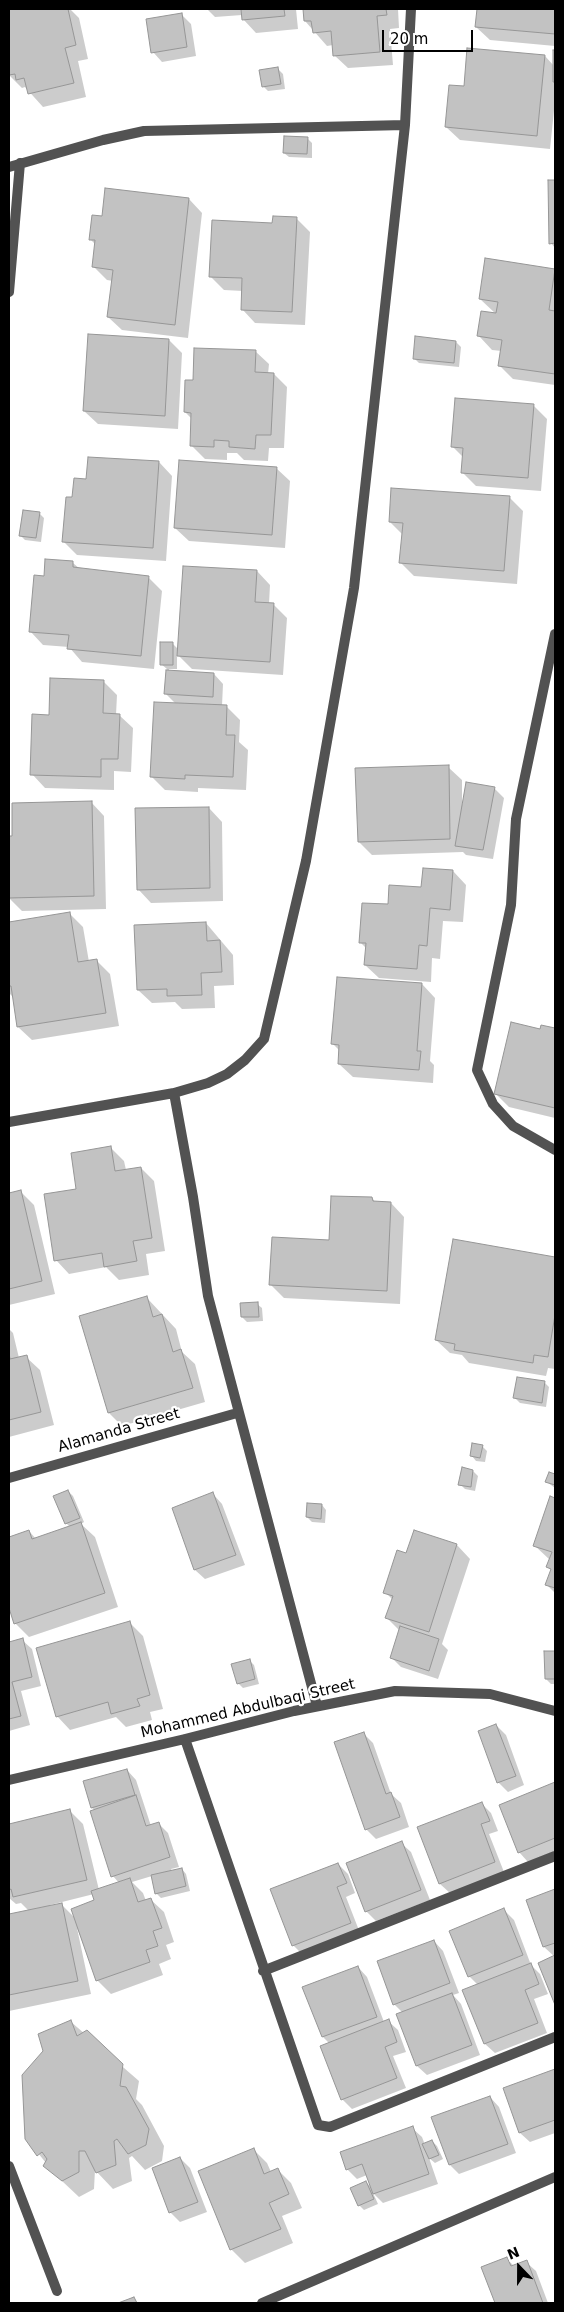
<!DOCTYPE html>
<style>
body{margin:0}
#map{position:relative;width:564px;height:2312px;overflow:hidden;background:#fff;font-family:"DejaVu Sans",sans-serif}
canvas{display:block}
.frame{position:absolute;inset:0;border:10px solid #000;pointer-events:none}
.north{position:absolute;left:494px;top:2242px;width:50px;height:50px;-webkit-text-stroke:4px #fff;paint-order:stroke;rotate:338deg;font-size:14px;font-weight:700;line-height:20px;text-align:center;color:#000}
.north::after{content:'';display:block;margin:auto;width:18px;height:22px;background:#000;clip-path:polygon(50% 0,100% 100%,50% 72%,0 100%)}
.scale{position:absolute;left:382px;top:30px;width:91px;height:22px;box-sizing:border-box;border:2px solid #000;border-top:0;padding-left:6px;font-size:15px;line-height:18px;white-space:nowrap;color:#000;-webkit-text-stroke:4px #fff;paint-order:stroke}
</style>
<div id="map">
<canvas width="564" height="2312"></canvas>
<div class="frame"></div>
<div class="north">N</div>
<div class="scale">20 m</div>
</div>
<script>
const c = document.querySelector('canvas').getContext('2d');
c.lineJoin = 'round';
function fillPath(path, color) {
  c.fillStyle = color;
  c.fill(path, 'evenodd');
}
function toPath(rows) {
  const path = new Path2D();
  for (const r of rows) {
    path.moveTo(r[0], r[1]);
    for (let i = 2; i < r.length; i += 2) path.lineTo(r[i], r[i + 1]);
  }
  return path;
}
function stroke(path, color, width, dash) {
  c.strokeStyle = color;
  c.lineWidth = width;
  c.lineCap = dash ? 'butt' : 'round';
  c.setLineDash(dash || []);
  c.stroke(path);
}
function label(font, color, halo, rows, align = 'center') {
  c.font = font + ' "DejaVu Sans",sans-serif';
  c.lineWidth = 4.5;
  c.setLineDash([]);
  c.textBaseline = 'middle';
  c.strokeStyle = halo;
  c.fillStyle = color;
  for (const [text, x, y, turn = 0] of rows) {
    c.save();
    c.translate(x, y);
    c.rotate((+turn || 0) * Math.PI / 180);
    c.textAlign = isNaN(turn) ? turn : align;
    if (halo) c.strokeText(text, 0, 0);
    c.fillText(text, 0, 0);
    c.restore();
  }
}
const shadow = toPath([
 [9,9,70,9,79,18,88,59,78,61,86,97,43,107,25,87,22,88,9,75,9,35,11,35],
 [207,9,296,9,298,29,256,33,243,19,242,15,215,17],
 [304,9,398,9,399,28,390,29,393,65,348,68,334,55,333,45,327,46,305,21],
 [478,9,555,9,555,46,490,40,476,27],
 [182,15,191,24,196,56,162,62,153,52],
 [468,49,545,56,554,66,555,51,555,101,550,149,460,140,446,127,465,87],
 [278,69,283,74,285,89,268,91,263,86],
 [307,138,312,143,312,158,289,157,284,153],
 [555,181,555,248,551,243,549,182],
 [106,190,189,199,202,213,188,338,122,330,108,317,113,281,107,280,94,267,96,245,90,239,103,217],
 [296,218,310,232,305,325,255,323,242,309,243,291,224,290,210,276],
 [486,259,555,270,555,385,513,379,499,365,502,351,492,350,479,336,496,314,480,299],
 [169,340,182,353,178,429,98,424,84,411],
 [456,342,461,347,459,367,419,363,414,358],
 [255,351,269,364,268,374,274,374,287,387,284,448,269,448,268,461,244,460,237,453,227,453,227,460,205,459,191,445,192,419,185,412,194,381],
 [533,405,547,419,541,491,476,486,462,472,464,458,452,446],
 [159,462,172,476,166,561,77,555,63,541,74,499,87,480],
 [276,468,290,481,285,548,189,541,175,528],
 [510,498,523,511,517,584,414,576,401,563,403,535,390,522],
 [39,513,44,518,41,542,25,540,20,535],
 [73,563,80,569,148,577,162,591,154,669,82,662,69,647,43,645,30,631,45,578],
 [257,571,270,585,269,604,273,604,287,618,283,675,192,669,177,654,177,669,169,669,169,671,214,674,223,684,222,706,227,707,240,720,239,742,248,750,246,790,198,788,198,792,165,790,152,777,176,704,165,693,167,669,161,664,172,643,179,650],
 [103,681,117,695,116,715,119,715,133,728,131,772,114,771,114,790,45,788,32,774,50,716],
 [448,767,462,780,462,805,494,788,504,798,493,859,466,855,463,852,372,855,359,842],
 [91,802,104,816,106,909,22,911,9,898,9,838],
 [209,808,222,822,223,901,151,903,138,889],
 [453,871,466,885,463,922,443,921,440,959,432,958,431,982,379,978,365,965,367,949,360,942,389,906],
 [70,914,83,927,89,962,97,961,110,974,119,1026,32,1040,18,1027,14,998,9,993,9,923],
 [206,923,233,955,234,985,214,986,215,1008,182,1009,175,1002,152,1003,138,990],
 [422,984,435,998,430,1061,434,1065,433,1083,353,1077,339,1064,340,1051,333,1044],
 [542,1026,555,1029,555,1118,509,1107,495,1093],
 [111,1148,124,1161,126,1170,141,1168,154,1181,165,1251,146,1254,149,1275,119,1280,106,1267,69,1274,56,1260,78,1190],
 [21,1192,34,1205,55,1294,9,1305,9,1194],
 [372,1198,376,1203,391,1203,404,1217,400,1304,284,1298,271,1285,330,1241],
 [454,1240,555,1258,555,1369,548,1368,546,1376,469,1363,462,1355,450,1353,436,1340],
 [147,1298,176,1329,182,1352,195,1364,205,1402,122,1426,109,1413],
 [257,1304,262,1308,263,1321,247,1322,242,1317],
 [9,1329,13,1333,19,1358,26,1357,40,1370,54,1425,9,1437],
 [544,1382,549,1387,546,1407,520,1403,515,1398],
 [482,1446,487,1451,485,1462,476,1461,472,1456],
 [473,1471,478,1476,475,1491,465,1489,460,1484],
 [549,1473,555,1475,555,1488,547,1482],
 [68,1491,73,1496,84,1522,81,1524,95,1537,118,1607,29,1637,15,1623,9,1604,9,1538,29,1531,36,1539,70,1527,66,1523],
 [213,1494,222,1504,245,1565,205,1579,195,1570,173,1508],
 [550,1498,555,1499,555,1593,547,1585,552,1571,548,1567,550,1560,534,1545],
 [322,1505,326,1510,325,1523,312,1522,307,1517],
 [415,1532,457,1545,470,1559,442,1644,448,1650,438,1679,401,1667,392,1658,400,1631,387,1618,393,1600,385,1592,407,1555],
 [130,1623,143,1636,163,1709,150,1712,152,1720,126,1727,116,1717,70,1730,57,1716],
 [9,1638,10,1643,22,1640,32,1649,41,1686,21,1691,30,1725,9,1731],
 [546,1652,555,1652,555,1684,551,1684,546,1679],
 [249,1660,254,1665,259,1684,243,1688,238,1683],
 [496,1725,506,1735,524,1785,508,1792,498,1782],
 [363,1733,373,1743,391,1794,401,1803,409,1827,376,1839,366,1829],
 [127,1770,136,1780,151,1826,158,1823,168,1833,179,1867,171,1869,172,1871,182,1869,186,1874,190,1891,161,1898,156,1893,152,1876,132,1882,143,1893,146,1901,150,1899,164,1912,174,1942,166,1945,171,1959,159,1964,163,1975,111,1994,97,1980,77,1928,91,1994,9,2011,9,1916,29,1911,21,1903,16,1904,9,1898,9,1825,70,1811,83,1824,99,1890,119,1883,113,1876,95,1810,92,1808],
 [94,1894,96,1901,75,1918,62,1905,50,1907,50,1905],
 [555,1784,555,1851,528,1862,519,1852,500,1805],
 [482,1804,491,1813,498,1831,489,1834,504,1872,450,1893,440,1884,418,1828],
 [401,1843,411,1852,430,1900,376,1921,366,1911],
 [338,1864,348,1874,355,1893,346,1897,360,1933,303,1955,293,1945],
 [555,1890,555,2002,539,1963,555,1957,544,1947,527,1900],
 [504,1910,514,1920,531,1965,540,1974,548,1994,534,1999,547,2033,495,2053,485,2044,464,1990,478,1985,469,1976],
 [434,1941,443,1951,459,1993,453,1995,461,2004,480,2055,427,2075,417,2066,397,2015,403,2013,394,2004],
 [358,1967,367,1977,384,2022,388,2021,398,2030,406,2052,393,2056,406,2088,352,2109,342,2099,329,2043,323,2037],
 [70,2021,139,2081,136,2099,142,2105,164,2146,162,2161,145,2170,132,2156,129,2158,132,2181,113,2189,95,2170,94,2189,79,2197,45,2165,46,2163,26,2138],
 [555,2070,555,2133,530,2142,520,2133,505,2089],
 [490,2097,499,2107,516,2153,459,2174,450,2165],
 [412,2128,422,2137,425,2145,432,2141,437,2146,443,2159,435,2163,429,2158,438,2184,383,2203,373,2193,378,2204,364,2210,359,2205,366,2182,372,2188,367,2175,357,2179,347,2169],
 [254,2150,267,2163,271,2172,278,2170,291,2183,302,2208,282,2216,293,2243,245,2263,231,2249,200,2172],
 [180,2158,190,2168,207,2212,180,2222,170,2212],
 [507,2259,514,2266,526,2262,536,2271,548,2303,496,2303,483,2268]
]);
const building = toPath([
 [9,9,68,9,76,45,65,48,74,83,28,94,24,78,16,80,15,74,9,75,9,9],
 [241,9,284,9,285,16,242,20,241,9],
 [303,9,386,9,387,15,377,16,380,52,333,56,331,31,313,33,311,21,304,21,303,9],
 [477,9,555,9,555,34,475,27,477,9],
 [182,13,187,47,151,53,146,19,182,13],
 [467,48,545,55,537,136,445,127,449,85,464,86,467,48],
 [553,50,555,50,555,82,553,82,553,50],
 [278,67,281,84,262,87,259,70,278,67],
 [284,136,308,137,307,154,283,153,284,136],
 [548,180,555,180,555,243,549,244,548,180],
 [105,188,189,198,175,325,107,317,113,270,92,267,95,240,89,240,92,215,102,216,105,188],
 [273,216,297,217,292,312,241,310,242,278,209,277,212,220,272,223,273,216],
 [485,258,555,269,549,310,555,311,555,374,498,366,502,340,477,336,481,311,496,313,498,302,479,299,485,258],
 [88,334,169,339,165,416,83,411,88,334],
 [415,336,456,341,454,363,413,359,415,336],
 [194,348,256,350,255,372,274,373,271,435,256,435,255,449,229,447,229,441,214,440,214,447,190,446,191,413,184,412,185,380,193,380,194,348],
 [455,398,534,404,528,478,461,473,463,448,451,447,455,398],
 [88,457,159,461,153,548,62,542,66,497,72,497,74,478,86,479,88,457],
 [179,460,277,467,272,535,174,528,179,460],
 [391,488,510,496,504,571,399,563,403,523,389,522,391,488],
 [23,510,40,512,36,538,19,536,23,510],
 [45,559,73,561,73,567,149,576,141,656,67,649,69,635,29,632,34,575,44,576,45,559],
 [183,566,257,570,255,602,274,603,270,662,177,656,183,566],
 [160,642,173,642,173,665,160,665,160,642],
 [166,670,214,673,213,697,164,694,166,670],
 [50,678,104,680,103,713,120,714,118,759,101,759,101,777,30,775,32,714,49,715,50,678],
 [154,702,227,705,226,735,235,735,233,777,185,775,185,779,150,777,154,702],
 [449,765,450,839,358,842,355,768,449,765],
 [466,782,495,787,483,850,455,846,466,782],
 [92,801,94,896,9,898,9,836,12,836,12,803,92,801],
 [209,807,210,888,137,890,135,808,209,807],
 [423,868,453,870,450,910,430,908,427,946,419,945,417,969,364,965,366,943,359,943,362,903,388,904,389,885,421,887,423,868],
 [70,912,78,962,97,959,106,1013,17,1027,11,986,9,986,9,922,70,912],
 [206,922,207,941,220,940,222,972,201,973,202,995,167,996,167,989,137,990,134,925,206,922],
 [337,977,422,983,417,1051,421,1051,419,1070,338,1064,339,1045,331,1044,337,977],
 [511,1022,540,1029,541,1025,555,1028,555,1108,494,1094,511,1022],
 [111,1146,115,1171,141,1167,152,1238,133,1241,137,1261,104,1267,102,1253,54,1261,44,1194,76,1189,71,1153,111,1146],
 [21,1190,42,1281,9,1289,9,1193,21,1190],
 [331,1196,372,1197,373,1201,391,1202,387,1291,269,1285,272,1237,329,1240,331,1196],
 [453,1239,555,1257,555,1315,548,1357,534,1355,533,1363,454,1350,455,1344,435,1340,453,1239],
 [147,1296,153,1317,162,1314,173,1352,181,1349,193,1388,108,1413,79,1316,147,1296],
 [258,1302,259,1317,241,1317,240,1303,258,1302],
 [9,1353,10,1359,27,1355,41,1412,9,1420,9,1353],
 [517,1377,545,1381,542,1403,513,1398,517,1377],
 [472,1443,483,1445,480,1458,470,1456,472,1443],
 [462,1467,473,1470,471,1487,458,1485,462,1467],
 [549,1472,555,1474,555,1485,545,1482,549,1472],
 [68,1490,80,1518,65,1524,53,1496,68,1490],
 [213,1492,236,1555,194,1570,172,1508,213,1492],
 [550,1496,555,1498,555,1588,545,1585,551,1569,546,1567,552,1552,533,1546,550,1496],
 [307,1503,322,1504,321,1519,306,1517,307,1503],
 [81,1522,105,1593,14,1624,9,1608,9,1537,29,1530,32,1539,81,1522],
 [414,1530,457,1544,429,1632,385,1618,393,1596,383,1593,397,1550,406,1553,414,1530],
 [130,1621,150,1695,137,1699,140,1706,111,1714,108,1702,56,1717,36,1648,130,1621],
 [400,1626,439,1639,429,1671,390,1658,400,1626],
 [23,1638,32,1677,12,1682,21,1716,9,1719,9,1642,23,1638],
 [544,1651,555,1651,555,1679,545,1679,544,1651],
 [250,1659,255,1679,237,1684,231,1664,250,1659],
 [496,1724,516,1776,497,1783,478,1731,496,1724],
 [364,1732,386,1794,391,1792,400,1817,365,1830,334,1742,364,1732],
 [127,1769,135,1795,91,1808,83,1781,127,1769],
 [555,1782,555,1838,518,1853,499,1805,555,1782],
 [136,1795,146,1826,159,1822,170,1857,111,1877,90,1811,136,1795],
 [482,1802,490,1821,481,1824,495,1862,439,1884,417,1827,482,1802],
 [70,1809,87,1880,13,1897,11,1889,9,1890,9,1824,70,1809],
 [402,1841,421,1890,365,1912,346,1863,402,1841],
 [338,1863,347,1883,337,1887,351,1923,292,1946,270,1889,338,1863],
 [182,1868,186,1886,155,1894,151,1875,182,1868],
 [130,1878,138,1902,151,1898,162,1928,153,1931,158,1946,146,1950,150,1962,96,1981,71,1909,94,1900,91,1891,130,1878],
 [555,1889,555,1943,543,1947,526,1900,555,1889],
 [62,1903,78,1981,9,1995,9,1914,62,1903],
 [504,1908,523,1955,468,1977,449,1931,504,1908],
 [434,1940,450,1983,393,2005,377,1961,434,1940],
 [555,1955,555,2005,538,1963,555,1955],
 [531,1963,539,1984,525,1990,538,2023,484,2044,462,1990,531,1963],
 [358,1966,377,2017,322,2037,302,1987,358,1966],
 [452,1993,472,2045,416,2066,396,2014,452,1993],
 [389,2019,397,2042,385,2047,397,2078,341,2100,320,2046,389,2019],
 [71,2020,77,2036,87,2030,123,2064,120,2086,126,2087,149,2129,146,2145,128,2154,117,2139,114,2141,116,2165,96,2173,85,2151,79,2151,79,2172,62,2181,43,2166,47,2159,42,2152,37,2156,25,2139,22,2075,43,2051,38,2034,71,2020],
 [555,2069,555,2120,519,2133,503,2088,555,2069],
 [490,2096,508,2144,449,2165,431,2117,490,2096],
 [413,2126,429,2174,373,2194,362,2164,346,2170,340,2152,413,2126],
 [432,2140,439,2155,429,2159,422,2144,432,2140],
 [254,2148,264,2174,278,2168,289,2194,269,2203,281,2229,230,2250,198,2171,254,2148],
 [180,2157,198,2202,169,2213,152,2168,180,2157],
 [366,2181,374,2199,358,2206,350,2188,366,2181],
 [507,2257,511,2266,527,2260,543,2303,495,2303,481,2267,507,2257],
 [134,2297,137,2303,118,2303,134,2297]
]);
const minor = toPath([
 [9,167,103,140,144,131,405,125],
 [9,292,20,163],
 [555,634,516,819,511,905,477,1070,493,1104,513,1126,555,1150],
 [174,1093,193,1197,208,1296,317,1706],
 [9,1122,174,1093,208,1083,227,1074,245,1060,264,1039,306,861,354,588,405,125,411,9],
 [9,1478,237,1413],
 [185,1739,318,2125,330,2127,555,2037],
 [9,1780,185,1739,294,1711,395,1691,490,1694,555,1711],
 [263,1971,555,1856],
 [9,2166,57,2291],
 [262,2303,555,2177]
]);
const streetNames = [
 ["Alamanda Street",119,1431,-16],
 ["Mohammed Abdulbaqi Street",248,1709,-13]
];
fillPath(shadow, '#0003');
fillPath(building, '#c2c2c2');
stroke(building, '#969696', 1);
stroke(minor, '#525252', 10);
label('15px', '#000', '#fff', streetNames);
</script>
